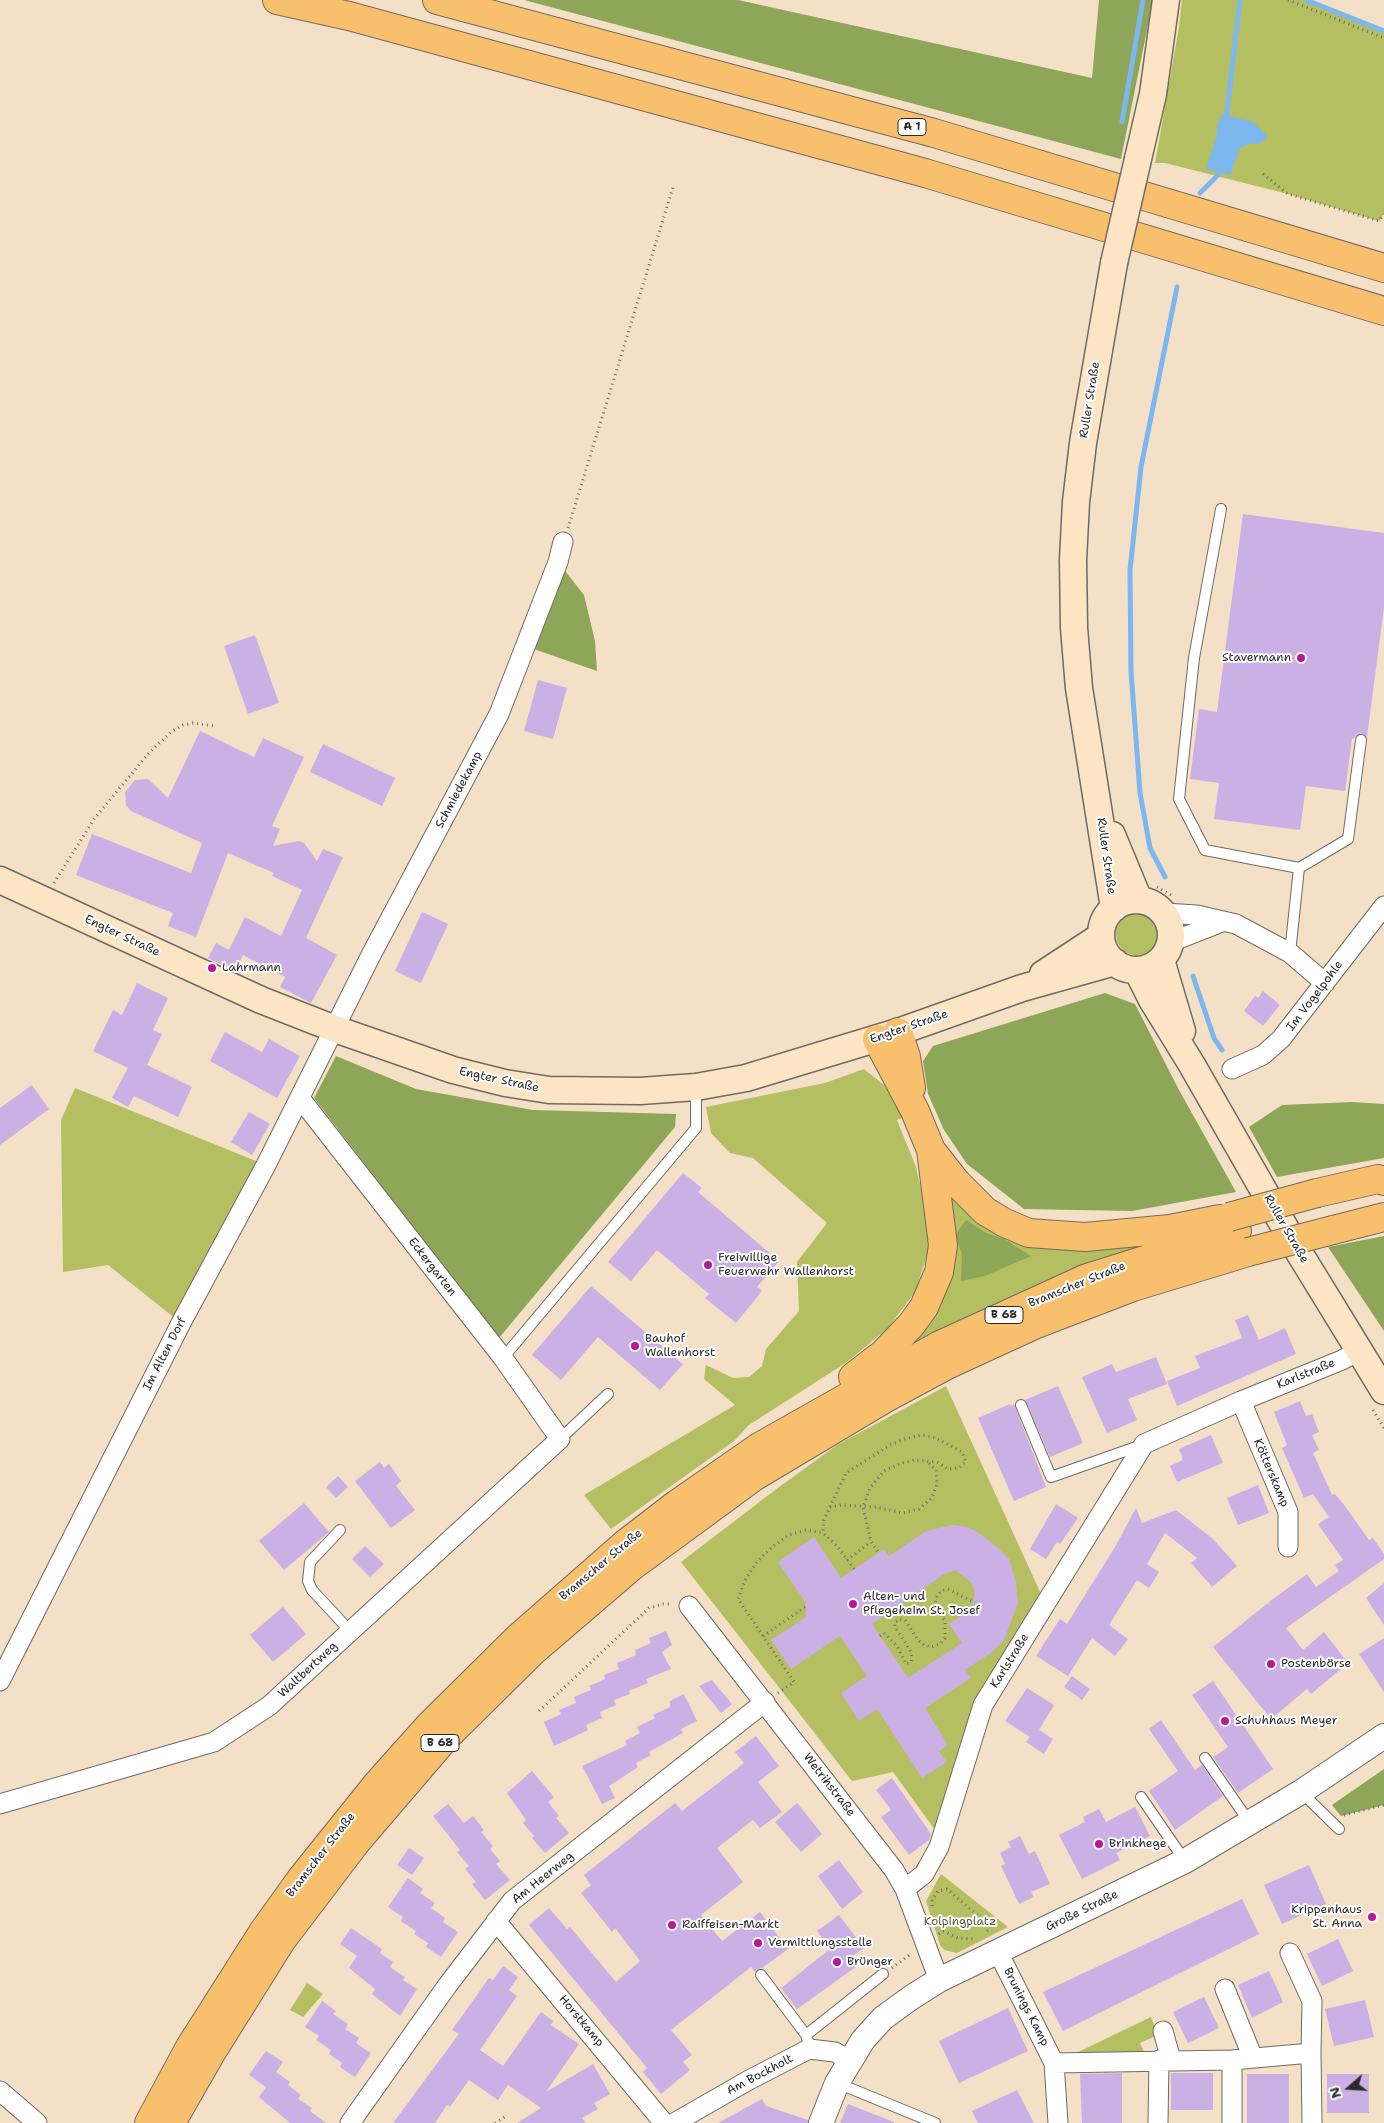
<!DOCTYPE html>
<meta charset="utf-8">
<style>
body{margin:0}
#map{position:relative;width:1384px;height:2123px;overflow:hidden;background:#f4e0c6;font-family:"Shantell Sans",sans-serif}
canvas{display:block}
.north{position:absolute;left:1324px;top:2063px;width:50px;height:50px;-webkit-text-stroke:4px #fff;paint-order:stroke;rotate:251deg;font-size:14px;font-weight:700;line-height:20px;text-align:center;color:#2b2b2b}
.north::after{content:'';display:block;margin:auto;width:18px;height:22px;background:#2b2b2b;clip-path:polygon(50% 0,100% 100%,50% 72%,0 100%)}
</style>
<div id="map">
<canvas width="1384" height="2123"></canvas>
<div class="north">N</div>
</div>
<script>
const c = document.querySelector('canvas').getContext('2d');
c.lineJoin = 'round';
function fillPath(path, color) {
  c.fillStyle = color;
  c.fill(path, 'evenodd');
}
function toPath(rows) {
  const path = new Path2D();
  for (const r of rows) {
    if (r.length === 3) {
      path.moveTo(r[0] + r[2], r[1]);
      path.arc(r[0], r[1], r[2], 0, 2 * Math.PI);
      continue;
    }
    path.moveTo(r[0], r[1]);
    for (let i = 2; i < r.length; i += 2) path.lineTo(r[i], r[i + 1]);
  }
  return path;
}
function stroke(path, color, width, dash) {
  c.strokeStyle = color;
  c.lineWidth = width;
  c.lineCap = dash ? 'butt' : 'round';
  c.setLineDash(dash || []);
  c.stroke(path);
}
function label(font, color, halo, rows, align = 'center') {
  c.font = font + ' "Shantell Sans",sans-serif';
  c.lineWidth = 4;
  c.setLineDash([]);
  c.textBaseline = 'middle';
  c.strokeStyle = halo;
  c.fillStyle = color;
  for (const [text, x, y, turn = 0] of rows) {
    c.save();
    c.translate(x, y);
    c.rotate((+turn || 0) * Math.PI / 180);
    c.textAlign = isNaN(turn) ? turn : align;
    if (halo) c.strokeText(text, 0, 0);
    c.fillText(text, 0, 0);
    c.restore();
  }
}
const green = toPath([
 [1182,0,1306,0,1384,30,1384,214,1379,221,1288,194,1165,163,1155,163,1179,27],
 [1138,934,22],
 [864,1069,884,1085,904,1117,897,1120,916,1167,926,1212,929,1249,915,1292,888,1328,847,1362,749,1425,734,1441,611,1529,584,1495,735,1405,704,1379,706,1365,733,1378,749,1377,762,1366,766,1349,799,1311,797,1262,827,1223,753,1158,730,1153,711,1133,706,1107,825,1083],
 [75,1088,266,1165,181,1323,108,1265,63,1272,61,1120],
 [942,1175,1023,1239,1204,1232,878,1368,921,1326],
 [946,1386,1041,1594,935,1830,893,1772,852,1781,681,1562,775,1490,837,1445],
 [941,1874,1008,1927,957,1953,944,1950,940,1945,926,1901],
 [307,1983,323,1994,303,2017,290,2010],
 [1151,2017,1158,2035,1140,2043,1145,2054,1074,2054]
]);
const forest = toPath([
 [524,0,738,0,1092,78,1099,0,1153,0,1121,159],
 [558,562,584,595,595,641,597,671,525,646],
 [1105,993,1135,1004,1179,1090,1236,1192,1132,1211,1024,1209,967,1164,944,1130,928,1094,923,1061,933,1046],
 [336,1056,416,1089,533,1110,676,1114,675,1127,499,1338,314,1098],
 [1352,1102,1384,1104,1384,1158,1277,1177,1249,1127,1282,1105],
 [966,1220,986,1233,1004,1239,1031,1256,985,1276,961,1281,962,1254,955,1235],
 [1384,1236,1384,1331,1328,1247],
 [1384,1769,1384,1805,1341,1816,1332,1805]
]);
const water = toPath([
 [1222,114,1253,122,1268,137,1260,143,1249,144,1240,148,1230,175,1206,169,1217,135,1217,126]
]);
const stream = toPath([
 [1306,0,1384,31],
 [1226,120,1240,0],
 [1122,122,1143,0],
 [1200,193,1218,175,1219,166],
 [1165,877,1150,848,1140,793,1131,671,1130,570,1141,467,1177,287],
 [1193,976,1214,1038,1222,1050]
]);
const building = toPath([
 [1243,514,1384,533,1384,607,1367,737,1361,733,1352,739,1345,791,1306,786,1300,830,1214,819,1219,783,1190,779,1199,709,1217,712],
 [255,635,279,703,248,714,224,646],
 [538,680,567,688,553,739,524,731],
 [200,731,254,757,263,738,304,757,272,826,280,829,273,846,298,841,304,843,317,861,323,849,343,857,306,938,337,955,311,1003,280,987,285,977,243,955,235,971,208,958,216,943,229,950,245,917,281,936,302,890,272,876,274,873,228,853,196,937,168,926,173,913,76,875,92,834,191,873,202,843,131,811,126,805,125,792,135,780,148,779,168,798],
 [323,744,395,778,382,806,310,772],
 [422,912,448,924,421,983,395,971],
 [137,983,168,998,153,1030,162,1034,147,1065,192,1087,178,1117,134,1096,128,1107,112,1098,128,1068,93,1051,113,1010,122,1015],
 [1263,991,1280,1005,1263,1026,1244,1011,1255,996,1258,998],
 [225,1032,262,1052,269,1039,300,1056,277,1098,210,1061],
 [32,1085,49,1109,0,1145,0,1108],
 [249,1112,270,1124,252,1155,231,1142],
 [683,1173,702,1188,698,1192,779,1261,757,1287,762,1291,736,1323,705,1298,709,1294,657,1250,631,1281,608,1262],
 [591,1286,683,1364,660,1390,598,1337,561,1380,532,1355],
 [1248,1315,1259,1340,1285,1328,1296,1354,1177,1406,1167,1381,1200,1368,1195,1356,1242,1338,1235,1320],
 [1156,1357,1167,1384,1128,1399,1137,1420,1107,1433,1082,1377,1112,1364,1116,1372],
 [1058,1386,1083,1443,1050,1457,1025,1400],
 [1300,1401,1306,1416,1312,1414,1319,1432,1312,1435,1319,1450,1313,1453,1332,1495,1335,1494,1345,1506,1369,1540,1373,1538,1384,1554,1384,1559,1286,1628,1303,1650,1324,1632,1348,1663,1311,1694,1307,1689,1271,1719,1213,1647,1268,1603,1270,1606,1269,1602,1307,1574,1316,1587,1339,1571,1335,1565,1343,1560,1318,1524,1329,1517,1313,1494,1304,1498,1282,1448,1287,1445,1274,1412],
 [1010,1404,1011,1406,1014,1404,1046,1487,1014,1501,978,1418],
 [1211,1435,1223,1463,1177,1482,1170,1466,1183,1460,1179,1449],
 [380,1462,384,1468,389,1464,401,1481,396,1486,415,1510,391,1528,355,1481],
 [338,1476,348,1487,336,1498,326,1487],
 [1258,1485,1269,1513,1238,1525,1227,1498],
 [304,1503,329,1532,284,1570,259,1541],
 [1056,1504,1078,1518,1060,1544,1057,1542,1046,1559,1030,1549],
 [1136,1508,1142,1523,1176,1510,1213,1539,1237,1566,1212,1587,1191,1563,1197,1558,1165,1533,1147,1564,1159,1572,1149,1588,1137,1580,1109,1625,1128,1639,1115,1656,1092,1638,1068,1676,1036,1656,1060,1619,1067,1624,1115,1547],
 [952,1525,968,1527,982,1535,997,1547,1009,1559,1016,1582,1018,1603,1004,1640,991,1653,965,1670,971,1678,925,1708,948,1745,939,1751,947,1762,922,1778,877,1709,859,1721,841,1693,867,1676,840,1636,791,1669,771,1640,806,1617,805,1602,778,1562,814,1537,841,1578,884,1549,889,1556,926,1531],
 [955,1570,972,1583,975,1594,972,1609,949,1624,962,1643,908,1678,872,1624,943,1575],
 [365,1546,384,1564,370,1577,352,1559],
 [1384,1583,1384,1625,1366,1598],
 [283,1607,306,1634,273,1662,250,1635],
 [666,1631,672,1645,662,1652,671,1669,646,1679,648,1683,629,1691,630,1694,614,1700,616,1705,600,1712,602,1718,586,1725,588,1730,554,1746,544,1722,561,1714,559,1710,576,1703,574,1697,591,1690,589,1686,605,1679,604,1675,619,1669,617,1663,636,1655,635,1650,651,1643,649,1638],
 [1384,1638,1384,1692,1359,1654],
 [1072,1676,1090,1689,1082,1700,1064,1687],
 [712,1680,732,1704,721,1713,699,1686],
 [1213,1681,1273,1769,1238,1793,1213,1757,1228,1747,1192,1695],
 [1027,1688,1054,1705,1039,1730,1053,1739,1044,1754,1026,1742,1030,1737,1005,1721],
 [684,1694,697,1721,681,1729,683,1733,649,1752,651,1755,636,1763,638,1767,609,1786,615,1798,602,1804,582,1766,627,1745,625,1741,640,1733,637,1727,655,1718,653,1715,670,1707,670,1701],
 [1161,1720,1195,1770,1202,1765,1223,1796,1175,1830,1149,1791,1178,1771,1149,1729],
 [756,1736,779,1766,758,1782,782,1812,760,1828,753,1820,717,1848,743,1882,701,1915,722,1941,760,1912,788,1949,762,1968,755,1972,751,1967,671,2030,692,2055,683,2062,690,2070,661,2094,643,2072,647,2068,529,1925,549,1908,567,1929,570,1927,616,1982,640,1961,615,1928,612,1932,581,1893,591,1885,584,1875,675,1803,682,1811,744,1763,735,1752],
 [532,1771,554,1797,548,1802,559,1816,556,1818,569,1833,545,1853,532,1838,534,1836,523,1823,526,1820,507,1793],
 [892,1778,931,1834,929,1840,909,1855,881,1817,891,1810,876,1790],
 [797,1803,822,1834,801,1852,775,1822],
 [448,1804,464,1823,473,1816,484,1830,481,1832,493,1846,490,1849,500,1861,496,1864,510,1880,485,1900,472,1884,476,1882,465,1869,469,1866,457,1852,460,1850,433,1816],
 [1135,1807,1150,1836,1116,1853,1120,1860,1082,1879,1059,1835,1085,1822,1083,1817,1099,1809,1106,1822],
 [1020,1836,1029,1854,1035,1851,1050,1884,1031,1892,1034,1897,1019,1904,1001,1866,1005,1864,1000,1853,1011,1847,1008,1842],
 [409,1848,424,1858,412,1875,397,1865],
 [839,1860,863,1892,842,1909,818,1876],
 [1309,1865,1326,1904,1282,1924,1264,1885],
 [408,1878,423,1889,420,1893,435,1903,431,1908,445,1918,443,1922,458,1932,441,1957,426,1947,428,1943,414,1934,416,1931,401,1921,403,1917,388,1907],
 [1242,1899,1259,1934,1063,2031,1043,1992],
 [839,1915,864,1948,853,1956,860,1964,797,2009,781,1988,830,1949,817,1931],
 [351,1928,382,1949,380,1953,393,1962,390,1967,405,1977,403,1980,417,1989,400,2016,372,1994,375,1989,349,1968,357,1956,340,1944],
 [1338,1939,1353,1971,1322,1986,1307,1954],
 [503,1966,518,1977,509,1990,517,1996,480,2050,503,2066,541,2012,553,2021,551,2025,579,2044,546,2092,593,2064,610,2094,594,2103,598,2109,582,2118,586,2123,517,2123,541,2108,508,2085,498,2100,469,2080,450,2107,447,2105,435,2123,393,2123,459,2034,452,2030,489,1978,493,1980],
 [1269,1971,1283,2002,1252,2018,1238,1985],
 [1204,1997,1219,2028,1188,2043,1173,2012],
 [1365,2000,1374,2037,1334,2046,1325,2009],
 [322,2001,336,2011,333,2014,348,2024,345,2029,359,2038,356,2043,371,2053,355,2077,340,2067,342,2063,329,2054,331,2050,316,2040,319,2036,305,2027],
 [1008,2008,1028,2051,959,2083,939,2041],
 [266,2051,283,2062,276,2072,290,2082,288,2085,301,2095,298,2099,312,2108,310,2111,326,2123,290,2123,259,2097,266,2087,249,2075],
 [1122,2073,1122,2123,1082,2123,1080,2074],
 [1171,2073,1213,2073,1213,2110,1171,2110],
 [1247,2074,1289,2074,1289,2123,1247,2123],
 [1327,2074,1369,2074,1369,2113,1327,2113],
 [1017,2090,1034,2123,978,2123,972,2111],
 [762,2099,766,2106,808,2120,808,2123,718,2123],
 [848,2104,894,2122,894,2123,840,2123]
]);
const path = toPath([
 [1288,0,1384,38],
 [1263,174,1288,194,1379,221,1384,214],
 [568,528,674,184],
 [54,883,94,819,148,754,171,732,183,725,193,723,214,726],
 [1157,887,1171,895],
 [1373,1410,1384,1428],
 [830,1507,846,1473,890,1445,907,1438,922,1435,936,1438,962,1452,966,1462,959,1468,948,1469,937,1462,914,1460,899,1464,884,1471,870,1488,863,1507,871,1542,879,1553],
 [847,1560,871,1542],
 [854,1569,837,1546,823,1533,824,1520,830,1507,841,1505,876,1507,903,1513,919,1509,932,1498,937,1484,936,1470,929,1463],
 [763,1636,805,1607],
 [880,1636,884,1633,897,1646,906,1664,911,1662,912,1657,910,1650,895,1627,895,1622,900,1619,905,1620,918,1640,924,1645,932,1647,940,1644,945,1638,945,1621,935,1606,936,1598,941,1591,948,1589,975,1603],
 [778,1693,794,1682,738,1599,745,1580,757,1562,772,1547,789,1535,806,1530,823,1533],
 [539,1711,649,1608,663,1604,672,1604],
 [1344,1815,1384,1805],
 [932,1906,932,1901,938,1891,947,1889,984,1921,988,1930,985,1934],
 [939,1934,943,1931,958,1938,975,1939],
 [892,1968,911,1954],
 [495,2123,506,2116]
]);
const service = toPath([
 [1221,509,1194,658,1179,799,1205,850,1299,868,1290,953],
 [1299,868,1348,839,1361,740],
 [503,1358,696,1128,696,1088],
 [1021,1405,1051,1477,1142,1445],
 [560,1439,608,1394],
 [340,1530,310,1562,308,1581,312,1590,350,1631],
 [1205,1758,1250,1823],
 [1301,1792,1339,1829],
 [1141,1797,1185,1861],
 [761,1975,806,2035,808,2041],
 [806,2035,883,1974],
 [837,2083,935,2123]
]);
const minor = toPath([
 [1164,913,1197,915,1236,924,1290,953,1325,983],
 [1171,942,1222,922],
 [1232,1069,1263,1055,1281,1039,1384,906],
 [1241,1401,1288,1512,1288,1547],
 [689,1606,894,1870,905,1889,939,1980],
 [0,1681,181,1323,266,1165,371,955,499,714,558,562,563,542],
 [0,1804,214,1742,269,1706,560,1439,503,1358,300,1098],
 [905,1889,924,1874,939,1847,983,1705,1144,1444,1241,1401,1342,1360,1358,1351],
 [496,1921,664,2123],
 [998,1952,1054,2063,1058,2123],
 [1225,1989,1253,2058],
 [1163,2031,1171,2060],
 [1311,2053,1312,2123],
 [1232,2060,1232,2123],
 [1054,2063,1232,2060,1311,2053,1312,2001,1290,1953],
 [0,2091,37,2123],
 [350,2123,447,1986,512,1901,765,1702],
 [674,2123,749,2080,809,2049,835,2052,850,2061],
 [1158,2123,1159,2060]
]);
const tertiary = toPath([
 [821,2123,837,2083,863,2040,883,2018,912,1997,939,1980,1185,1861,1301,1792,1384,1736]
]);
const secondary = toPath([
 [1138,159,1153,94,1166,0],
 [1112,835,1139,900],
 [0,880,261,1000,335,1029,453,1070,505,1083,549,1090,640,1091,696,1087,746,1078,898,1032,1022,988,1115,962],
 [1136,935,35],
 [1114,908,1079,688,1074,628,1073,560,1076,502,1083,443,1114,263],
 [1161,960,1182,1031],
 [1137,970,1152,1000,1192,1065,1300,1254,1384,1391],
 [1043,974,1101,936]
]);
const trunk = toPath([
 [898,1032,906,1057,911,1088],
 [931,1150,956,1182,985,1211,1005,1223,1029,1233,1085,1237,1170,1229,1220,1219],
 [1317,1193,1378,1179,1384,1181],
 [1333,1230,1384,1217],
 [853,1377,884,1353,911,1325,924,1307,939,1272,943,1245,931,1150,915,1111,877,1039],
 [149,2123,190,2047,263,1932,301,1879,378,1783,429,1726,519,1637,625,1544,677,1504,759,1447,938,1346,1087,1278,1237,1231],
 [171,2123,211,2053,281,1941,357,1841,447,1736,533,1651,631,1567,755,1476,884,1399,949,1364,1034,1325,1133,1287,1248,1252]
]);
const motorway = toPath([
 [277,0,349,16,925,173,1384,311],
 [437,0,934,133,1384,268]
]);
const secondaryBridge = toPath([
 [1114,263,1138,159]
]);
const trunkBridge = toPath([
 [1229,1217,1317,1193],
 [1248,1252,1333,1230]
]);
const markers = [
 [1301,658,5,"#b5179e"],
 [212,968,5,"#b5179e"],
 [708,1265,5,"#b5179e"],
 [635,1346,5,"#b5179e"],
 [853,1604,5,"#b5179e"],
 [1271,1664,5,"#b5179e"],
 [1225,1721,5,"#b5179e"],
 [1099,1844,5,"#b5179e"],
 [1372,1917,5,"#b5179e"],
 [672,1925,5,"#b5179e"],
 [758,1943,5,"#b5179e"],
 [837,1962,5,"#b5179e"]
];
const shields = [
 [912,127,28],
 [1004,1315,38],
 [440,1743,38]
];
const shieldNames = [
 ["A 1",912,127],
 ["B 68",1004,1315],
 ["B 68",440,1743]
];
const streetNames = [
 ["Ruller Straße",1090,400,-81],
 ["Schmiedekamp",459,790,-62],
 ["Ruller Straße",1106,856,82],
 ["Engter Straße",122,936,25],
 ["Im Vogelpohle",1315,996,-53],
 ["Engter Straße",909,1027,-19],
 ["Engter Straße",499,1080,12],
 ["Ruller Straße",1286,1229,60],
 ["Eckergarten",432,1267,52],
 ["Bramscher Straße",1077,1285,-22],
 ["Im Alten Dorf",165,1354,-63],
 ["Karlstraße",1306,1374,-22],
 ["Kötterskamp",1271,1473,67],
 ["Bramscher Straße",601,1565,-40],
 ["Karlstraße",1010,1661,-58],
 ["Waltbertweg",308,1670,-43],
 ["Wetrihstraße",829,1785,52],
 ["Bramscher Straße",321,1855,-52],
 ["Am Heerweg",543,1878,-39],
 ["Große Straße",1082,1911,-26],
 ["Brunings Kamp",1026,2007,63],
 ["Horstkamp",581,2021,50],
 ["Am Bockholt",760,2075,-28]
];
const poiNames = [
 ["Stavermann",1291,658,"right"],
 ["Lahrmann",222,968],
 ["Freiwillige",718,1258],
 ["Feuerwehr Wallenhorst",718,1272],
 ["Bauhof",645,1339],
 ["Wallenhorst",645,1353],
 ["Alten- und",863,1597],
 ["Pflegeheim St. Josef",863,1611],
 ["Postenbörse",1281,1664],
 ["Schuhhaus Meyer",1235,1721],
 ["Brinkhege",1109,1844],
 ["Krippenhaus",1362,1910,"right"],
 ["St. Anna",1362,1924,"right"],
 ["Raiffeisen-Markt",682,1925],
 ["Vermittlungsstelle",768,1943],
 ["Brünger",847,1962]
];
const parkNames = [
 ["Kolpingplatz",960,1922]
];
fillPath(green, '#b3bf61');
fillPath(forest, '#8ea657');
fillPath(water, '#7cb8ef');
stroke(stream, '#7cb8ef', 5);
fillPath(building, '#cab0e4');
stroke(service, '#716a61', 12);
stroke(minor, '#716a61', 21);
stroke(tertiary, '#716a61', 26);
stroke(secondary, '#716a61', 29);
stroke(trunk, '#716a61', 30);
stroke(motorway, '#716a61', 30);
stroke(path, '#716a61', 3, [1, 4]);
stroke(service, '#fff', 10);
stroke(minor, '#fff', 19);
stroke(tertiary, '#fff', 24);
stroke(secondary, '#fce5c4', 26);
stroke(trunk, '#f8bf6c', 28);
stroke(motorway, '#f8bf6c', 28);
stroke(secondaryBridge, '#716a61', 29, []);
stroke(trunkBridge, '#716a61', 30, []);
stroke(secondaryBridge, '#fce5c4', 26);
stroke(trunkBridge, '#f8bf6c', 28);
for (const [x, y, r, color] of markers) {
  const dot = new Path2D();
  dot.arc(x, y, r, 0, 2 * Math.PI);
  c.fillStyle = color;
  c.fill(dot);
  stroke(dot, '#fff', 2);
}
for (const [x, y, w] of shields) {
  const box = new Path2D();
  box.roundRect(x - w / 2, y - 8.5, w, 17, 4);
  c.fillStyle = '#fff';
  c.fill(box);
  stroke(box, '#2b2b2b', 1);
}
label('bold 11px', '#2b2b2b', null, shieldNames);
label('12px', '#2b2b2b', '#fff', streetNames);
label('12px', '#2b2b2b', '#fff', poiNames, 'left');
label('12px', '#5b5f3e', '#fff', parkNames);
</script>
